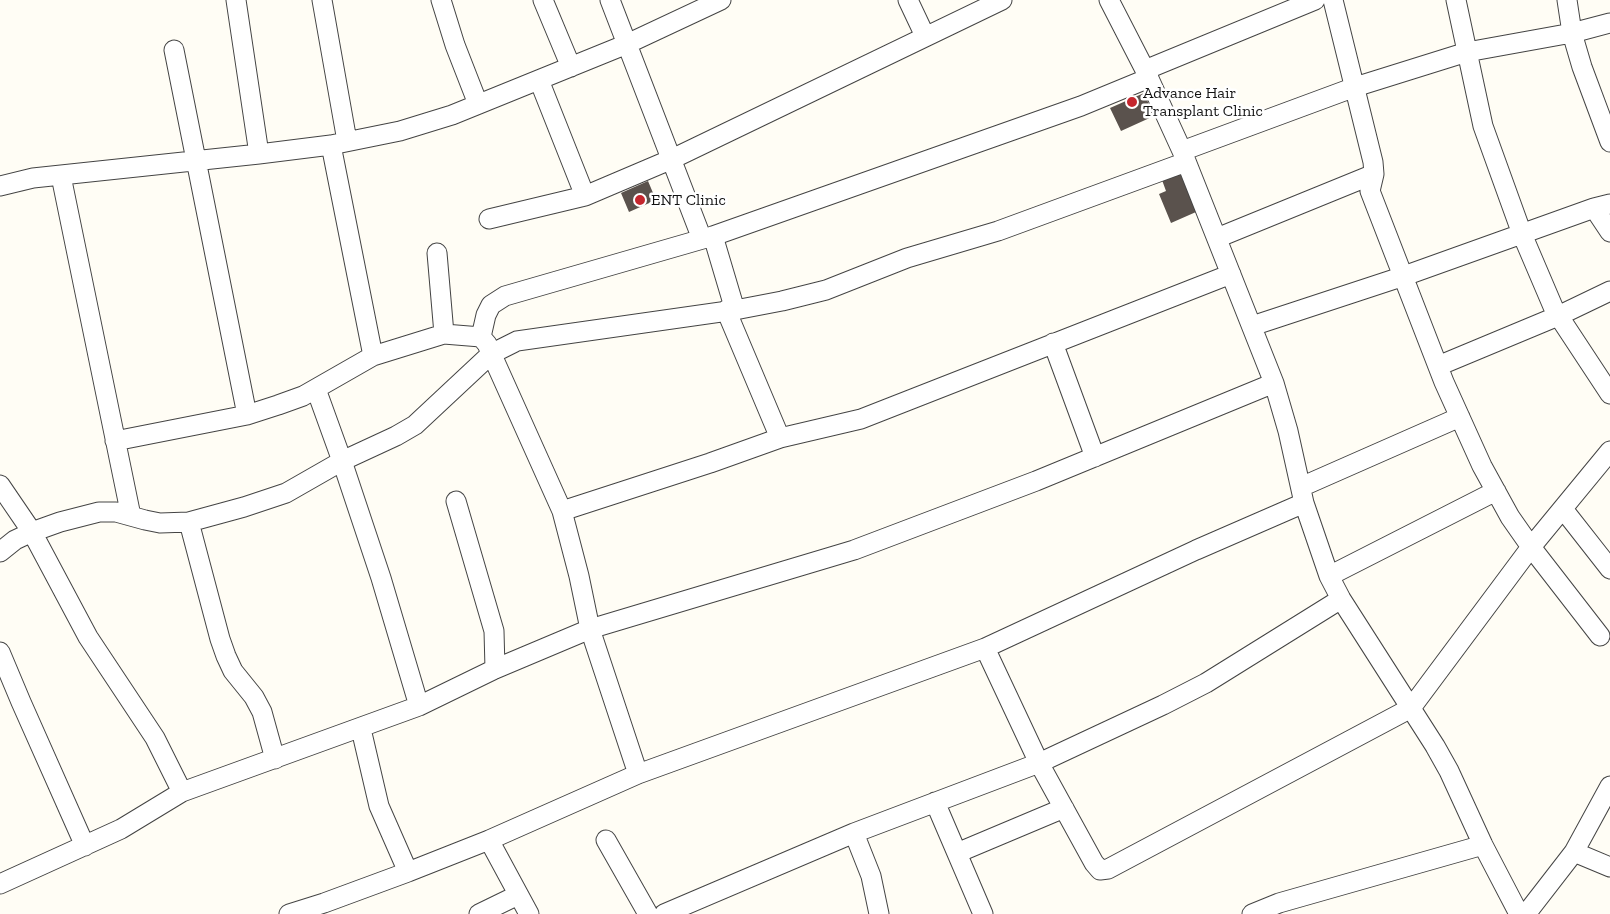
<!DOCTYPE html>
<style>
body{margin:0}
canvas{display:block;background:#fffdf5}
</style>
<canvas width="1610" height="914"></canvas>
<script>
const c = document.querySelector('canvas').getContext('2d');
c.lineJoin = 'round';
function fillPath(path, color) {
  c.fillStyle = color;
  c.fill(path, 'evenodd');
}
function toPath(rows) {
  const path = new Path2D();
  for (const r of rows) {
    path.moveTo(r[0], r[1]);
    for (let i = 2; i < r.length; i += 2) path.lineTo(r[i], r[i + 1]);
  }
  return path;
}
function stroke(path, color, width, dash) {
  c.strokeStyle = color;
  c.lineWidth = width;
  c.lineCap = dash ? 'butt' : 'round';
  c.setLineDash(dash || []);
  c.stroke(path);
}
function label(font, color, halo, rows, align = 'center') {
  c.font = font + ' "Zilla Slab",serif';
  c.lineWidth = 5;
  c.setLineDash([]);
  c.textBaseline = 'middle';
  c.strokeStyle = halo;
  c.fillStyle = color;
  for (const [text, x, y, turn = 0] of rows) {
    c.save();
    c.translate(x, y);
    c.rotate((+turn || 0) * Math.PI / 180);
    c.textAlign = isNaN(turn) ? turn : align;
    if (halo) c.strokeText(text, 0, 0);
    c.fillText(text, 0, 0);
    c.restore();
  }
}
const building = toPath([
 [1144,93,1154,116,1121,131,1110,108],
 [1180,173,1196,212,1171,223,1159,194,1166,191,1162,180],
 [648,181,656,200,629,212,621,193]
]);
const minor = toPath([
 [236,0,259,154],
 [322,0,347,141],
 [441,0,455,45,478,104],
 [543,0,571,67],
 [610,0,702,239],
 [908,0,925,36],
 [1109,0,1145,70,1182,151,1274,383,1288,431,1304,503,1329,576,1341,599,1435,746,1449,771,1483,845,1519,914],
 [1333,0,1373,162,1374,174,1370,191,1444,382,1482,466,1510,517,1531,547,1600,636],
 [1456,0,1483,126,1522,234,1554,309,1610,394],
 [1567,0,1572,33,1582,67,1610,142],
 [174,50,247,415],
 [1145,70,1315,0],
 [539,80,585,196],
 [331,145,373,356],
 [1182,151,1355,87,1467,52,1572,33,1610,23],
 [61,176,131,516],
 [0,186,33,178,259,154,331,145,400,131,452,115,627,44,721,0],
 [1594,208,1610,232],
 [489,219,585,196,672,159,1002,0],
 [713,236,735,310],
 [1217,238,1374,174],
 [437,253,444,334],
 [726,310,780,438],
 [1252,326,1404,276,1594,208,1610,204],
 [481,337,486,315,491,305,505,296,713,236,1081,106,1149,78],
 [1053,343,1095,457],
 [1438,366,1558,316,1610,291],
 [316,389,342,461,381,578,419,706],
 [115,441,247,415,278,405,303,396,373,356,444,334,481,337,487,344,562,511,579,576,590,629,638,774],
 [0,485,32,532,88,637,155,738,182,792],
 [1301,487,1460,417],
 [456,501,494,631,495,669],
 [1563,509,1610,569],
 [562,511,710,463,780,438,861,419,1231,274],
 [189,522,220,639,226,656,233,671,254,697,262,712,275,759],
 [0,552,15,540,32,532,60,522,99,512,116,512,145,520,160,523,189,522,244,507,286,493,342,461,396,436,415,425,491,354,517,341,735,310,782,301,826,290,907,258,998,231,1186,162],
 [1329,576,1496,491],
 [985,648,1039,763,1094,863,1100,870,1108,869,1411,708,1531,547,1610,451],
 [0,652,21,702,85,846],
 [361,729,379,806,408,872],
 [935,802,983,914],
 [854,833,871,876,879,914],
 [489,840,529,914],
 [606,840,648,914],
 [1574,852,1610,867],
 [957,853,1064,808],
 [0,884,121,829,182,792,419,706,495,669,590,629,854,550,1036,481,1274,383],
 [289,914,324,903,408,872,489,840,638,774,985,648,1196,550,1304,503],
 [479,914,518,895],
 [664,914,854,833,1039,763,1163,705,1206,683,1341,599],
 [1252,914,1279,903,1483,845],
 [1526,914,1574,852,1610,786]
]);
const markers = [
 [1132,102,6,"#c4262e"],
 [640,200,6,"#c4262e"]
];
const poiNames = [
 ["Advance Hair",1143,93],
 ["Transplant Clinic",1143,111],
 ["ENT Clinic",651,200]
];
fillPath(building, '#5a524d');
stroke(minor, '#444', 21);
stroke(minor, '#fff', 19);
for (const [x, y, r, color] of markers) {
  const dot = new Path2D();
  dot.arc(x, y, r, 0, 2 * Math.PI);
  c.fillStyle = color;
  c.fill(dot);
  stroke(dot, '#fff', 2);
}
label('16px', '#111', '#fff', poiNames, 'left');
</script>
